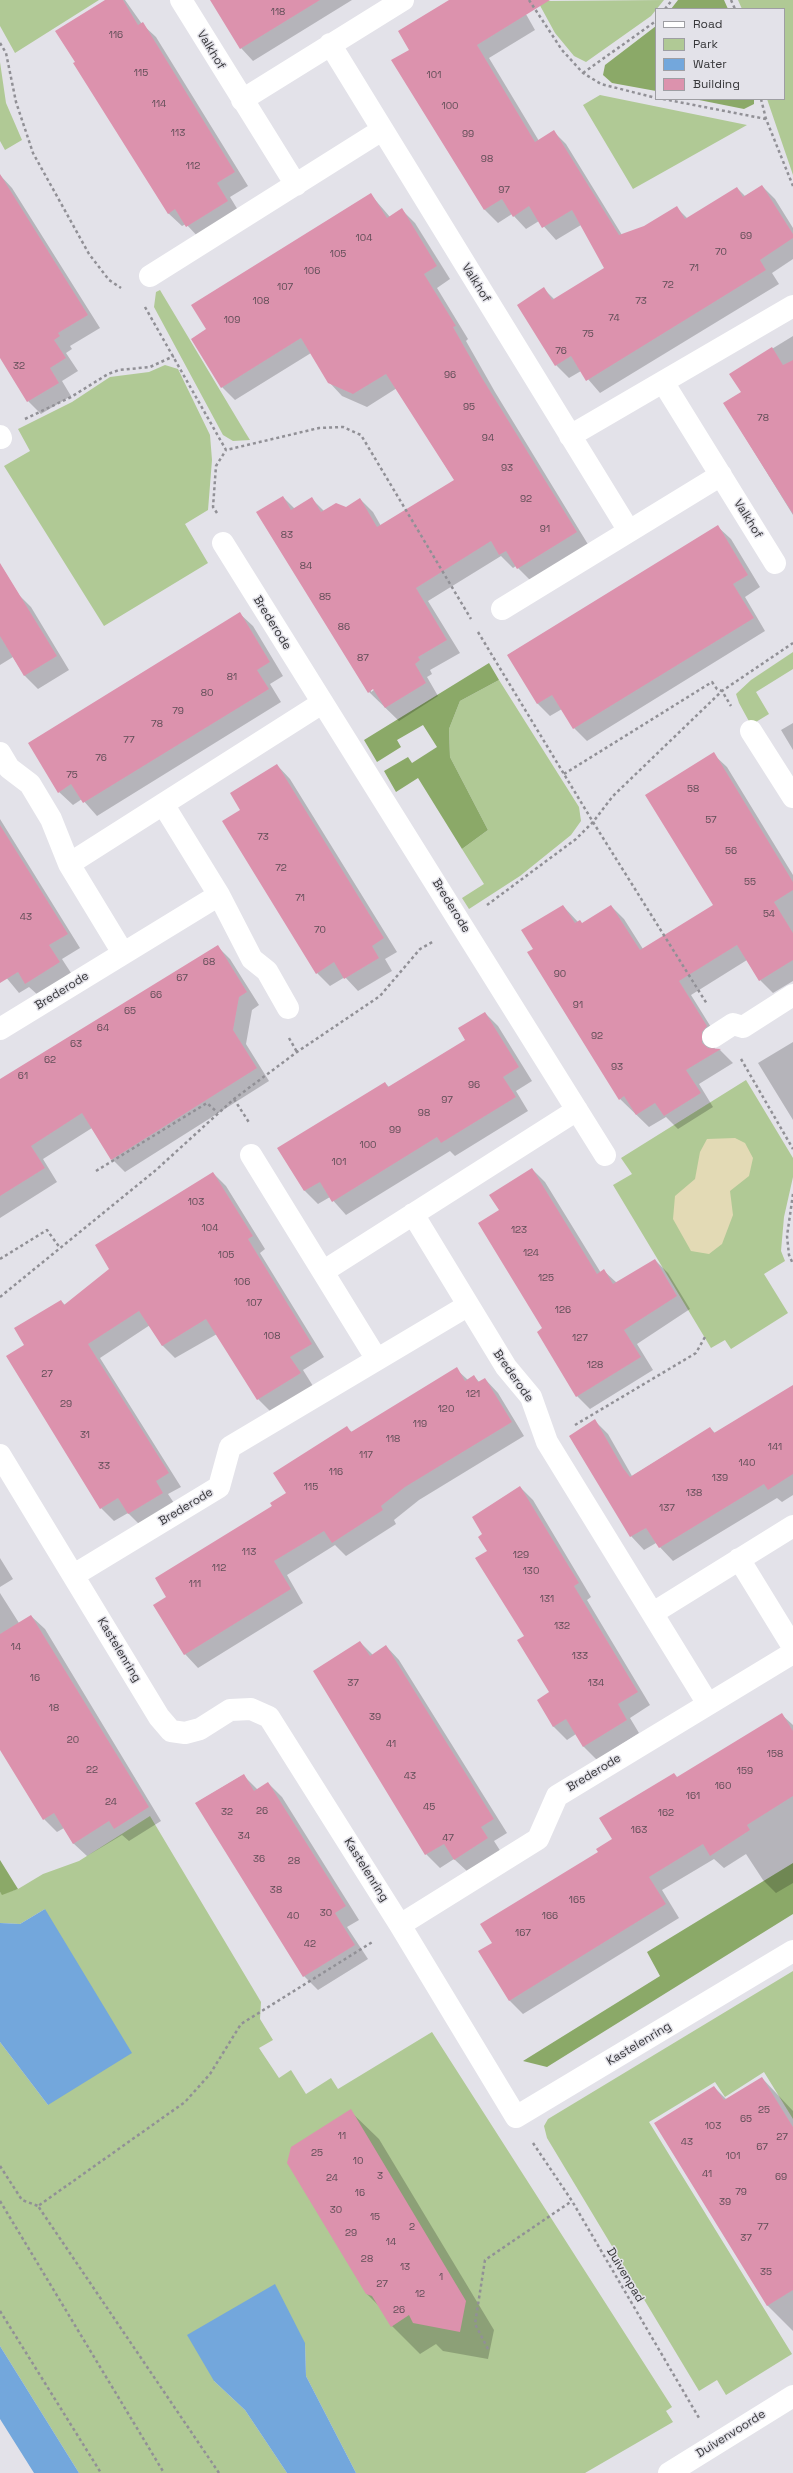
<!DOCTYPE html>
<style>
body{margin:0}
#map{position:relative;width:793px;height:2473px;overflow:hidden;background:#e3e2e9;font-family:"Space Grotesk",sans-serif}
canvas{display:block}
.legend{position:absolute;left:655px;top:8px;width:130px;height:92px;box-sizing:border-box;background:#e3e2e9;border:1px solid #9e9ea3;margin:0;padding:5px 7px;list-style:none;font-size:12px;color:#37373a}
.legend li{display:flex;align-items:center;gap:8px;height:20px}
.legend b{width:20px;border:1px solid #9e9ea3}
</style>
<div id="map">
<canvas width="793" height="2473"></canvas>
<ul class="legend">
<li><b style="height:5px;background:#fff"></b>Road</li>
<li><b style="height:11px;background:#b0c995"></b>Park</li>
<li><b style="height:11px;background:#73a7dc"></b>Water</li>
<li><b style="height:11px;background:#dc92ad"></b>Building</li>
</ul>
</div>
<script>
const c = document.querySelector('canvas').getContext('2d');
c.lineJoin = 'round';
function fillPath(path, color) {
  c.fillStyle = color;
  c.fill(path, 'evenodd');
}
function toPath(rows) {
  const path = new Path2D();
  for (const r of rows) {
    path.moveTo(r[0], r[1]);
    for (let i = 2; i < r.length; i += 2) path.lineTo(r[i], r[i + 1]);
  }
  return path;
}
function stroke(path, color, width, dash) {
  c.strokeStyle = color;
  c.lineWidth = width;
  c.lineCap = dash ? 'butt' : 'round';
  c.setLineDash(dash || []);
  c.stroke(path);
}
function label(font, color, halo, rows, align = 'center') {
  c.font = font + ' "Space Grotesk",sans-serif';
  c.lineWidth = 3;
  c.setLineDash([]);
  c.textBaseline = 'middle';
  c.strokeStyle = halo;
  c.fillStyle = color;
  for (const [text, x, y, turn = 0] of rows) {
    c.save();
    c.translate(x, y);
    c.rotate((+turn || 0) * Math.PI / 180);
    c.textAlign = isNaN(turn) ? turn : align;
    if (halo) c.strokeText(text, 0, 0);
    c.fillText(text, 0, 0);
    c.restore();
  }
}
const green = toPath([
 [0,0,99,0,15,53,0,26],
 [537,0,551,1,664,0,651,16,586,62,574,56,555,33],
 [738,0,793,0,793,175,767,99,784,99,784,9,742,9],
 [0,62,6,103,22,140,5,150,0,141],
 [600,95,747,125,633,189,583,105],
 [160,290,245,432,250,440,233,441,223,435,154,307,156,292],
 [165,365,178,369,210,435,212,460,208,510,185,524,208,563,104,626,4,466,30,451,18,429,72,402,110,377,149,372],
 [793,652,793,669,756,692,769,714,751,725,739,703,736,694,751,680],
 [499,680,579,807,581,821,571,835,520,876,469,909,462,898,484,884,462,849,488,830,450,757,449,729,460,701],
 [746,1080,793,1158,793,1177,784,1217,781,1251,785,1261,764,1274,788,1313,731,1349,725,1340,711,1348,613,1185,632,1174,621,1158],
 [150,1816,261,2002,260,2019,273,2040,259,2048,279,2078,291,2070,306,2094,331,2078,338,2089,432,2032,672,2407,666,2411,673,2422,585,2473,356,2473,306,2376,305,2343,214,2381,245,2410,287,2473,79,2473,0,2346,0,2042,48,2105,45,1909,20,1924,0,1923,0,1892,2,1894,18,1889,43,1874,79,1861],
 [793,1971,793,2119,764,2072,725,2097,715,2082,649,2122,792,2354,726,2395,717,2380,699,2391,547,2138,544,2126,548,2119]
]);
const forest = toPath([
 [678,0,724,0,728,9,671,9],
 [656,26,656,91,612,83,603,75,605,65],
 [694,99,754,99,754,104,744,109],
 [489,663,499,680,460,701,449,729,450,757,488,830,462,849,418,778,396,792,384,771,408,757,412,763,437,747,423,725,397,740,401,747,377,762,364,740],
 [0,1860,18,1889,2,1895,0,1892],
 [793,1863,793,1914,547,2067,523,2061,660,1976,647,1952]
]);
const sand = toPath([
 [735,1138,745,1143,753,1158,749,1176,730,1191,733,1215,722,1244,709,1254,691,1251,673,1219,675,1196,695,1179,700,1152,707,1139]
]);
const water = toPath([
 [45,1909,132,2053,48,2105,0,2042,0,1923,20,1924],
 [275,2284,305,2343,306,2376,356,2473,287,2473,245,2410,214,2381,187,2335],
 [0,2346,79,2473,34,2473,0,2419]
]);
const shadow = toPath([
 [107,0,125,0,142,24,156,37,248,186,230,197,241,215,201,240,186,224,182,226,168,213],
 [212,0,352,0,253,61,241,48],
 [475,0,518,0,535,30,489,58,539,141,553,131,566,144,622,235,645,227,677,208,688,219,737,188,745,196,762,186,775,199,793,228,793,259,772,273,779,284,600,393,581,371,569,378,556,365,544,289,555,300,606,269,581,225,556,240,539,221,526,229,512,214,498,223,485,210,393,61,411,50],
 [0,175,12,188,100,328,70,346,72,349,66,353,78,371,62,381,71,396,41,414,28,401,0,356],
 [371,195,390,217,402,210,415,223,450,279,437,288,468,339,466,341,495,392,589,546,531,581,516,566,513,568,501,556,428,601,460,653,430,670,432,674,427,677,438,696,399,721,369,692,283,497,295,509,312,499,324,511,346,508,360,499,373,512,381,526,455,481,397,388,367,407,342,396,329,382,311,353,235,400,222,387,207,330],
 [377,686,378,687,371,692,371,690],
 [793,336,793,515,724,403,742,392,731,374],
 [718,527,731,539,760,587,745,597,765,631,587,741,574,728,562,709,550,716,538,704,508,655],
 [0,564,19,595,31,607,69,670,38,689,25,676,13,657,0,665],
 [239,613,253,626,283,676,270,684,281,702,97,816,82,799,73,805,59,792],
 [793,723,793,750,781,730],
 [713,754,727,767,793,875,793,981,773,993,760,980,747,960,691,995,719,1040,714,1045,715,1050,720,1050,733,1063,699,1084,713,1107,678,1129,666,1117,649,1127,620,1099,534,949,563,906,578,922,583,924,611,906,624,919,643,949,714,906],
 [277,765,290,779,397,952,385,959,392,971,358,991,345,977,330,986,317,973,242,810],
 [0,819,80,948,62,959,73,976,39,996,29,987,19,993,0,970],
 [217,946,230,959,259,1005,252,1010,246,1044,269,1081,125,1172,112,1159,92,1128,43,1159,57,1182,0,1218,0,1112],
 [485,1013,498,1026,532,1081,516,1091,528,1111,455,1156,450,1151,346,1215,330,1197,318,1204,305,1191,279,1148,385,1083,389,1087,467,1040],
 [793,1042,793,1120,758,1063],
 [532,1169,545,1182,601,1273,604,1271,617,1283,655,1260,668,1273,690,1309,637,1344,653,1370,590,1409,577,1396,543,1329,500,1211],
 [213,1173,226,1186,265,1249,260,1253,324,1357,303,1370,313,1386,271,1412,258,1399,217,1334,175,1358,162,1345,150,1325,100,1358,181,1487,168,1494,176,1506,142,1527,128,1513,114,1521,101,1508,25,1345,61,1301,65,1305,110,1269],
 [456,1369,468,1380,474,1376,480,1383,485,1379,498,1393,524,1436,419,1500,394,1520,396,1524,346,1556,335,1545,287,1575,303,1603,198,1668,185,1654,168,1597,287,1493,347,1428,352,1432],
 [793,1386,793,1495,782,1502,777,1498,673,1561,656,1543,644,1550,631,1536,570,1436,595,1421,608,1434,632,1476,710,1428,715,1433],
 [520,1487,533,1500,591,1597,587,1600,650,1705,630,1718,639,1733,597,1760,584,1747,576,1734,567,1740,553,1726,551,1693,488,1552,483,1534],
 [0,1558,13,1579,0,1587],
 [0,1593,19,1623,31,1616,45,1629,161,1821,129,1841,122,1835,87,1856,73,1843,64,1828,57,1832,44,1819,0,1734],
 [360,1642,373,1655,386,1646,399,1660,507,1833,494,1841,501,1852,468,1872,454,1859,440,1868,426,1854],
 [782,1715,793,1725,793,1883,776,1893,763,1880,746,1854,724,1868,714,1859,662,1890,679,1918,523,2014,510,2001,480,1952,493,1944,614,1840,677,1778],
 [243,1775,258,1790,268,1783,282,1797,359,1920,347,1927,368,1959,318,1990,304,1976,196,1803],
 [762,2078,793,2111,793,2331,767,2305,714,2087,727,2100],
 [350,2111,379,2139,494,2330,488,2359,443,2351,436,2344,420,2354,392,2326,380,2307,366,2293]
]);
const building = toPath([
 [105,0,123,0,138,25,143,22,235,172,217,183,228,201,186,227,175,209,168,214,73,63,75,62,55,31],
 [210,0,320,0,240,49],
 [449,0,550,0,477,45,535,142,554,130,619,235,644,226,677,206,685,219,737,187,743,197,762,185,793,234,793,238,760,260,766,270,586,381,571,356,555,366,517,305,544,287,552,300,604,268,572,210,542,228,529,206,513,217,502,199,484,210,391,60,409,50,398,31],
 [0,174,88,315,58,333,60,336,54,340,66,358,50,368,59,383,27,402,0,358],
 [371,193,387,218,402,208,437,266,424,274,456,326,453,327,482,378,577,532,517,569,506,551,499,555,491,541,416,588,447,640,418,657,420,660,415,664,426,683,385,708,373,689,368,693,256,512,283,496,291,510,312,497,321,512,336,503,346,507,360,498,377,527,454,480,386,374,353,394,328,383,301,338,221,388,191,339,206,329,191,305],
 [772,347,783,365,793,360,793,514,723,403,741,392,729,374],
 [718,525,748,575,733,584,754,618,573,729,552,695,537,704,507,655],
 [0,563,57,656,24,676,0,636],
 [240,612,270,662,257,670,269,689,83,803,71,784,58,793,28,743],
 [714,752,793,882,793,890,774,902,793,933,793,960,759,981,737,945,679,981,707,1026,702,1032,702,1043,708,1048,721,1049,686,1070,701,1093,664,1116,655,1103,636,1115,624,1096,619,1100,609,1084,527,952,533,949,521,930,563,905,575,923,580,920,582,923,611,905,640,950,713,905,645,795],
 [277,764,384,938,372,946,379,958,344,979,334,962,316,974,222,821,240,810,230,793],
 [0,825,68,934,49,945,60,962,25,984,18,972,0,983],
 [218,945,247,992,239,997,233,1030,257,1068,111,1160,82,1113,31,1146,45,1168,0,1196,0,1079],
 [485,1012,519,1067,503,1077,516,1097,441,1143,437,1137,332,1202,320,1182,304,1191,277,1148,385,1082,388,1087,465,1040,458,1028],
 [532,1168,597,1274,604,1269,613,1284,655,1259,677,1296,624,1330,641,1357,576,1397,537,1332,542,1328,478,1223,499,1210,489,1195],
 [213,1172,253,1236,248,1239,312,1344,290,1357,301,1373,257,1400,206,1319,162,1346,139,1311,88,1344,169,1473,156,1481,163,1493,128,1514,118,1498,100,1509,6,1356,24,1345,14,1328,61,1300,64,1305,109,1269,95,1245],
 [457,1367,465,1381,474,1375,478,1382,485,1378,512,1422,405,1487,381,1506,383,1510,332,1543,324,1531,274,1561,291,1589,184,1655,153,1605,166,1597,155,1578,272,1506,270,1503,286,1493,273,1473,347,1426,351,1432],
 [793,1385,793,1474,768,1490,764,1484,659,1548,646,1528,630,1537,569,1436,595,1419,623,1468,630,1477,710,1427,714,1433],
 [520,1486,579,1583,574,1586,638,1692,618,1704,627,1720,583,1747,566,1719,553,1727,537,1700,549,1692,517,1640,524,1636,475,1558,487,1551,478,1537,482,1534,472,1517],
 [31,1615,149,1807,114,1829,109,1821,73,1844,54,1813,43,1820,0,1750,0,1634],
 [360,1641,370,1656,386,1645,494,1819,481,1827,488,1838,454,1860,444,1844,425,1855,313,1671],
 [782,1713,793,1731,793,1796,747,1825,750,1830,710,1856,703,1844,649,1877,666,1904,509,2001,478,1951,492,1943,480,1924,598,1852,596,1849,612,1839,599,1818,674,1773,677,1777],
 [244,1774,254,1791,268,1782,346,1906,335,1913,355,1945,303,1977,195,1803],
 [762,2077,793,2127,793,2290,767,2306,654,2123,714,2086,724,2100],
 [351,2109,466,2301,460,2332,413,2323,409,2315,391,2327,372,2296,366,2294,287,2163,291,2147]
]);
const path = toPath([
 [529,0,562,50,583,73,601,84,656,98],
 [731,0,735,9],
 [665,9,672,0],
 [0,43,6,53,16,102,33,153,89,254,109,280,121,288],
 [583,73,656,21],
 [663,99,766,119],
 [761,99,766,119,793,186],
 [145,307,226,450,319,428,343,427,361,435,471,619],
 [25,419,71,397,108,374,119,370,150,367,174,356],
 [217,513,213,507,216,466,226,450],
 [478,632,593,822,707,1004],
 [564,774,712,682,717,689,722,691,731,706],
 [487,905,576,839,593,822,613,796,722,691,793,643],
 [289,1038,297,1052],
 [741,1059,793,1149],
 [234,1099,250,1124],
 [96,1171,207,1103,218,1113],
 [793,1194,787,1236,789,1255,793,1264],
 [0,1259,47,1230,60,1248],
 [0,1297,156,1170,234,1099,297,1052,380,996,420,949,434,941],
 [575,1425,696,1353,705,1337],
 [533,2143,572,2201,699,2418],
 [0,2166,22,2200,38,2206],
 [0,2201,164,2473],
 [0,2311,101,2473],
 [488,2349,475,2324,485,2260,572,2201],
 [219,2473,38,2206,185,2102,210,2074,241,2024,374,1941]
]);
const street = toPath([
 [181,0,296,185],
 [330,44,629,531],
 [242,100,403,0],
 [150,276,382,130],
 [663,382,775,563],
 [0,436,1,438],
 [570,436,793,306],
 [223,543,605,1155],
 [502,609,721,475],
 [751,731,793,797],
 [0,753,9,768,30,784,51,819,69,864,123,953],
 [163,804,219,895,252,959,267,971,288,1008],
 [69,864,322,703],
 [0,1029,219,895],
 [713,1037,733,1024,743,1027,793,995],
 [251,1155,376,1358],
 [413,1214,506,1367,531,1397,547,1442,708,1704],
 [324,1271,577,1110],
 [0,1455,159,1717,171,1731,185,1733,200,1729,230,1710,251,1709,269,1717,400,1925,516,2117,793,1951],
 [739,1559,793,1647],
 [74,1575,219,1487,230,1447,467,1306],
 [653,1613,793,1526],
 [400,1925,538,1839,557,1796,793,1653],
 [669,2473,793,2396]
]);
const numberNames = [
 ["118",278,12],
 ["116",116,35],
 ["115",141,73],
 ["101",434,75],
 ["114",159,104],
 ["100",450,106],
 ["113",178,133],
 ["99",468,134],
 ["98",487,159],
 ["112",193,166],
 ["97",504,190],
 ["69",746,236],
 ["104",364,238],
 ["70",721,252],
 ["105",338,254],
 ["71",694,268],
 ["106",312,271],
 ["72",668,285],
 ["107",285,287],
 ["108",261,301],
 ["73",641,301],
 ["74",614,318],
 ["109",232,320],
 ["75",588,334],
 ["76",561,351],
 ["32",19,366],
 ["96",450,375],
 ["95",469,407],
 ["78",763,418],
 ["94",488,438],
 ["93",507,468],
 ["92",526,499],
 ["91",545,529],
 ["83",287,535],
 ["84",306,566],
 ["85",325,597],
 ["86",344,627],
 ["87",363,658],
 ["81",232,677],
 ["80",207,693],
 ["79",178,711],
 ["78",157,724],
 ["77",129,740],
 ["76",101,758],
 ["75",72,775],
 ["58",693,789],
 ["57",711,820],
 ["73",263,837],
 ["56",731,851],
 ["72",281,868],
 ["55",750,882],
 ["71",300,898],
 ["54",769,914],
 ["43",26,917],
 ["70",320,930],
 ["68",209,962],
 ["90",560,974],
 ["67",182,978],
 ["66",156,995],
 ["91",578,1005],
 ["65",130,1011],
 ["64",103,1028],
 ["92",597,1036],
 ["63",76,1044],
 ["62",50,1060],
 ["93",617,1067],
 ["61",23,1076],
 ["96",474,1085],
 ["97",447,1100],
 ["98",424,1113],
 ["99",395,1130],
 ["100",368,1145],
 ["101",339,1162],
 ["103",196,1202],
 ["104",210,1228],
 ["123",519,1230],
 ["124",531,1253],
 ["105",226,1255],
 ["125",546,1278],
 ["106",242,1282],
 ["107",254,1303],
 ["126",563,1310],
 ["108",272,1336],
 ["127",580,1338],
 ["128",595,1365],
 ["27",47,1374],
 ["121",473,1394],
 ["29",66,1404],
 ["120",446,1409],
 ["119",420,1424],
 ["31",85,1435],
 ["118",393,1439],
 ["141",775,1447],
 ["117",366,1455],
 ["140",747,1463],
 ["33",104,1466],
 ["116",336,1472],
 ["139",720,1478],
 ["115",311,1487],
 ["138",694,1493],
 ["137",667,1508],
 ["113",249,1552],
 ["129",521,1555],
 ["112",219,1568],
 ["130",531,1571],
 ["111",195,1584],
 ["131",547,1599],
 ["132",562,1626],
 ["14",16,1647],
 ["133",580,1656],
 ["16",35,1678],
 ["37",353,1683],
 ["134",596,1683],
 ["18",54,1708],
 ["39",375,1717],
 ["20",73,1740],
 ["41",391,1744],
 ["158",775,1754],
 ["22",92,1770],
 ["159",745,1771],
 ["43",410,1776],
 ["160",723,1786],
 ["161",693,1796],
 ["24",111,1802],
 ["45",429,1807],
 ["26",262,1811],
 ["32",227,1812],
 ["162",666,1813],
 ["163",639,1830],
 ["34",244,1836],
 ["47",448,1838],
 ["36",259,1859],
 ["28",294,1861],
 ["38",276,1890],
 ["165",577,1900],
 ["30",326,1913],
 ["40",293,1916],
 ["166",550,1916],
 ["167",523,1933],
 ["42",310,1944],
 ["25",764,2110],
 ["65",746,2119],
 ["103",713,2126],
 ["11",342,2136],
 ["27",782,2137],
 ["43",687,2142],
 ["67",762,2147],
 ["25",317,2153],
 ["101",733,2156],
 ["10",358,2161],
 ["41",707,2174],
 ["3",380,2176],
 ["69",781,2177],
 ["24",332,2178],
 ["79",741,2192],
 ["16",360,2193],
 ["39",725,2202],
 ["30",336,2210],
 ["15",375,2217],
 ["2",412,2227],
 ["77",763,2227],
 ["29",351,2233],
 ["37",746,2238],
 ["14",391,2242],
 ["28",367,2259],
 ["13",405,2267],
 ["35",766,2272],
 ["1",441,2277],
 ["27",382,2284],
 ["12",420,2294],
 ["26",399,2310]
];
const streetNames = [
 ["Valkhof",211,50,59],
 ["Valkhof",476,283,58],
 ["Valkhof",748,519,58],
 ["Brederode",272,623,58],
 ["Brederode",451,906,58],
 ["Brederode",62,991,-32],
 ["Brederode",513,1376,55],
 ["Brederode",186,1507,-31],
 ["Kastelenring",119,1650,59],
 ["Brederode",594,1773,-31],
 ["Kastelenring",366,1870,58],
 ["Kastelenring",639,2044,-31],
 ["Duivenpad",625,2275,59],
 ["Duivenvoorde",731,2434,-32]
];
fillPath(green, '#b0c995');
fillPath(forest, '#8ba968');
fillPath(sand, '#e3dab5');
fillPath(water, '#73a7dc');
fillPath(shadow, '#0003');
fillPath(building, '#dc92ad');
stroke(path, '#919096', 2.5, [3, 3]);
stroke(street, '#fff', 22);
label('10px', '#604e57', null, numberNames);
label('12px', '#37373a', '#e3e2e9', streetNames);
</script>
